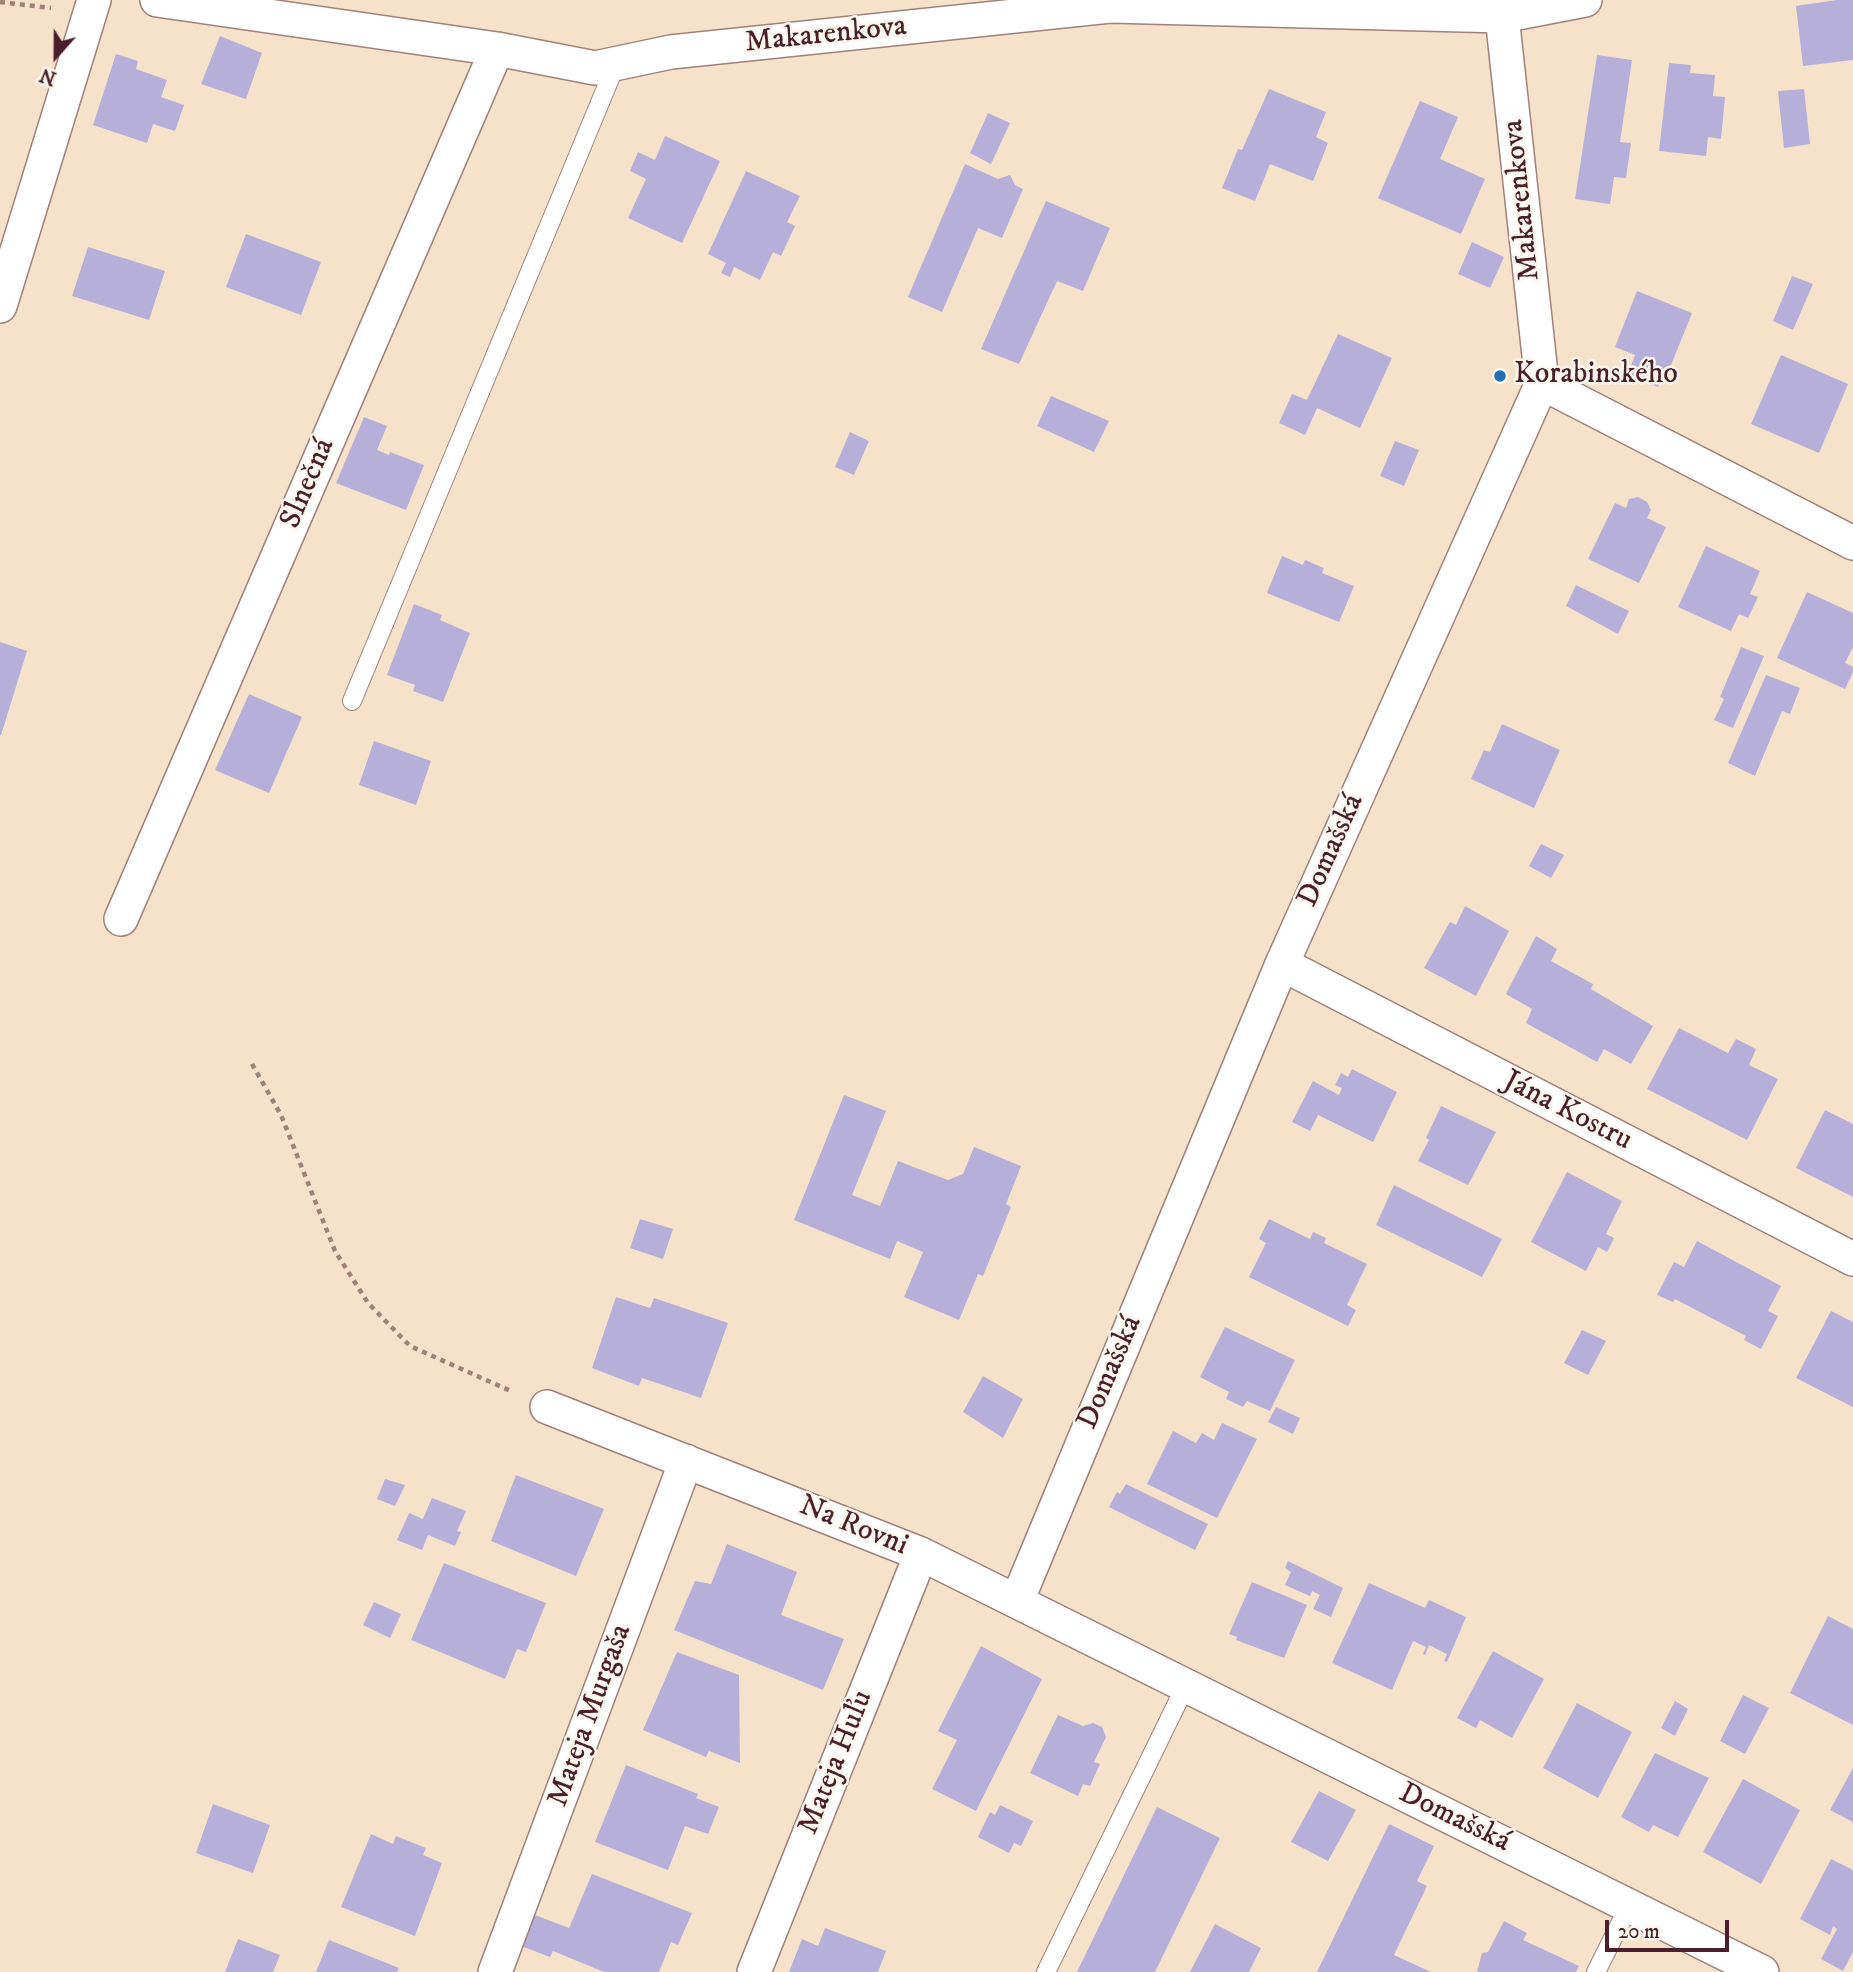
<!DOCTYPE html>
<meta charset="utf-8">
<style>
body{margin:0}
#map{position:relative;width:1853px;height:1972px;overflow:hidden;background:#f6e2ca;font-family:"IM FELL DW Pica",serif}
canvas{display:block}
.north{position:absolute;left:21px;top:21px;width:70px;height:70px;-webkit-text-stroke:5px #fbf7ec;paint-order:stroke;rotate:201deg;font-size:19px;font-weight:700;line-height:28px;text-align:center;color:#4a1f2b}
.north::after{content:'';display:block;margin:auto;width:24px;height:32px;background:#4a1f2b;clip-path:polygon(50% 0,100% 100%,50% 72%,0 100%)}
.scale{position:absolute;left:1605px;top:1920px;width:124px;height:32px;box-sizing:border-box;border:4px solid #4a1f2b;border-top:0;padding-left:9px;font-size:21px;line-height:24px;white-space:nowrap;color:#4a1f2b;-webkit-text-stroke:5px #fbf7ec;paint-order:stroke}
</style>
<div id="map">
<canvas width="1853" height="1972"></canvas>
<div class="north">N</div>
<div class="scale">20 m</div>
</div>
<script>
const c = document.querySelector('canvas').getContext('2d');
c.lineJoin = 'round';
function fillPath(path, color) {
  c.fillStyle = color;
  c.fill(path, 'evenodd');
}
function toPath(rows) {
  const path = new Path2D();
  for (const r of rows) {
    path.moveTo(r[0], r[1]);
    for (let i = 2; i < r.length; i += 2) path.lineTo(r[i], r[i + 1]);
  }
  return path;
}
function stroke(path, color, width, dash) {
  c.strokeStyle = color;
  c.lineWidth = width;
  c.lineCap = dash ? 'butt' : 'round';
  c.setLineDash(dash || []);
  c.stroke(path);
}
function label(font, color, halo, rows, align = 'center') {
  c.font = font + ' "IM FELL DW Pica",serif';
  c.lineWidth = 5;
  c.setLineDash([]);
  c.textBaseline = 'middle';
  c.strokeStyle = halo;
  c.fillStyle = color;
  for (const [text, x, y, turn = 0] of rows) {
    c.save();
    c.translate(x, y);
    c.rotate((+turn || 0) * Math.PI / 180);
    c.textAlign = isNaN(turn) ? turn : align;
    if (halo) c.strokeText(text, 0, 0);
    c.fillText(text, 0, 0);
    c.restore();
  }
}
const building = toPath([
 [1837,0,1853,0,1853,60,1803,66,1796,6],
 [220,36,262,53,246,99,201,84],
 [116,54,138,61,136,69,167,80,161,97,184,105,175,131,153,124,147,143,93,125],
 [1597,55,1632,60,1620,142,1631,143,1626,178,1614,177,1610,204,1575,199],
 [1669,63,1691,65,1690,73,1715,75,1713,96,1725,97,1721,139,1708,137,1706,156,1659,151],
 [1269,89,1326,112,1316,137,1328,143,1313,181,1270,164,1255,201,1222,188,1238,149,1242,150],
 [1804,89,1810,144,1784,148,1778,91],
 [1420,101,1458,117,1440,159,1485,179,1461,234,1378,198],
 [988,113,1010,123,991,164,970,153],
 [665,136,720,161,682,243,628,218,646,179,630,171,638,152,655,160],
 [965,164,998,179,1010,175,1015,185,1023,189,1002,238,978,228,942,312,908,297],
 [746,171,800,196,787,222,795,226,781,256,773,252,760,280,734,267,730,277,721,273,726,263,708,254],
 [1046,201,1110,228,1083,291,1057,281,1019,364,981,349],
 [246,234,321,262,301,315,226,287],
 [1472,242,1504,257,1490,288,1458,274],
 [88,247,165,271,149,320,72,296],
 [1792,276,1813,284,1793,330,1773,321],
 [1637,291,1692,313,1669,370,1665,367,1658,387,1628,375,1635,355,1615,347],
 [1338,334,1392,358,1360,428,1317,408,1305,435,1279,423,1292,394,1307,400],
 [1781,355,1848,384,1819,453,1751,424],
 [1051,396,1109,421,1094,452,1037,426],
 [364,417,387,426,377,450,389,455,390,452,424,465,406,510,336,483],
 [850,432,869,441,854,475,835,467],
 [1395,441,1419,450,1404,486,1380,476],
 [1638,497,1647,502,1651,510,1647,518,1666,527,1639,583,1588,559,1615,503,1626,508,1629,499],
 [1706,546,1760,571,1750,594,1758,597,1748,618,1739,614,1731,631,1678,607],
 [1282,556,1303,565,1305,560,1324,568,1322,573,1354,586,1339,622,1267,593],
 [1576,585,1629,611,1618,634,1566,606],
 [1807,592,1853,613,1853,647,1845,663,1853,667,1853,672,1845,689,1777,658],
 [414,604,442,615,440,620,470,633,443,702,413,691,415,685,387,675],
 [0,642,27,651,1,735,0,735],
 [1741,647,1764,656,1733,728,1714,720,1724,699,1720,697],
 [1766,675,1800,688,1790,714,1782,711,1755,776,1728,763],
 [249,694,302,717,269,793,215,770],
 [1502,724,1560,750,1534,808,1471,779,1484,750,1490,752],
 [374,741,431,761,416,805,359,785],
 [1541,844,1564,855,1551,878,1529,866],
 [1465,906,1509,931,1476,996,1424,968,1450,922,1456,925],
 [1536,936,1557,949,1551,961,1593,984,1591,989,1653,1026,1631,1064,1604,1049,1597,1062,1526,1023,1532,1009,1506,994],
 [1679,1028,1728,1053,1736,1039,1756,1049,1749,1065,1778,1079,1747,1140,1647,1089],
 [1352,1069,1397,1092,1373,1142,1318,1115,1310,1131,1292,1122,1313,1081,1339,1095,1342,1088,1335,1085,1341,1073,1348,1077],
 [844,1095,886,1111,852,1195,880,1206,898,1161,948,1180,963,1174,974,1147,1021,1166,1006,1204,1011,1207,983,1276,978,1274,959,1320,904,1297,923,1252,897,1241,890,1259,794,1220],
 [1441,1106,1496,1132,1468,1185,1418,1161,1429,1140,1426,1138],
 [1825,1110,1853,1124,1853,1197,1796,1168],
 [1567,1172,1622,1201,1606,1234,1614,1238,1607,1252,1598,1247,1586,1271,1531,1242],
 [1394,1185,1502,1239,1482,1277,1376,1225],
 [640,1219,673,1229,663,1259,630,1248],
 [1269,1219,1310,1239,1313,1232,1326,1238,1324,1243,1367,1264,1347,1305,1356,1310,1348,1326,1249,1277,1266,1243,1259,1239],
 [1697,1241,1781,1286,1768,1311,1778,1316,1761,1349,1744,1340,1746,1336,1675,1299,1673,1302,1657,1295,1674,1262,1684,1267],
 [616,1297,650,1308,654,1298,728,1323,701,1398,642,1378,639,1386,592,1368],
 [1831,1311,1853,1322,1853,1407,1796,1378],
 [1225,1327,1295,1360,1270,1411,1247,1401,1243,1407,1226,1399,1229,1392,1200,1377],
 [1582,1330,1606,1341,1588,1375,1564,1363],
 [983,1376,1023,1399,1003,1438,963,1412],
 [1276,1407,1300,1418,1293,1434,1268,1422],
 [1222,1423,1257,1439,1217,1518,1147,1484,1173,1431,1196,1443,1202,1433,1214,1440],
 [516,1475,604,1509,576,1576,491,1541],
 [385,1479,405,1485,395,1506,377,1499],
 [1126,1484,1208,1524,1195,1550,1109,1507,1117,1492,1120,1494],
 [432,1498,466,1511,457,1531,461,1532,455,1546,428,1535,422,1550,397,1540,409,1513,423,1519],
 [727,1544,797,1572,781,1615,844,1639,823,1690,674,1630,695,1581,711,1584],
 [1288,1561,1343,1588,1331,1617,1313,1609,1320,1595,1312,1591,1310,1596,1285,1585,1291,1572,1285,1568],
 [444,1563,546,1603,526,1652,517,1649,505,1679,411,1640],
 [1252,1582,1307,1605,1284,1658,1236,1640,1237,1637,1229,1634],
 [1369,1583,1425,1608,1429,1600,1466,1617,1447,1662,1444,1661,1447,1654,1429,1645,1425,1655,1423,1654,1426,1647,1413,1641,1392,1690,1332,1663],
 [374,1602,401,1614,390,1638,363,1625],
 [1828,1616,1853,1629,1853,1725,1790,1693],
 [981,1646,1042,1679,976,1811,932,1789,957,1740,938,1731],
 [1493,1651,1544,1679,1512,1738,1480,1720,1476,1728,1457,1718],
 [677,1652,739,1675,740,1763,709,1751,706,1757,643,1730],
 [1743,1695,1769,1708,1745,1754,1720,1741],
 [1675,1701,1688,1709,1675,1736,1661,1728],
 [1577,1703,1632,1732,1598,1798,1543,1768],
 [1058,1715,1083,1726,1093,1723,1102,1727,1106,1737,1094,1762,1100,1764,1090,1786,1083,1784,1078,1796,1030,1773],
 [1655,1753,1709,1778,1678,1837,1653,1825,1649,1832,1621,1817],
 [626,1765,698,1794,696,1798,719,1807,708,1834,685,1826,668,1870,595,1842],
 [1853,1768,1853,1822,1830,1810],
 [1743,1779,1800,1810,1761,1884,1703,1852],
 [1319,1791,1356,1810,1328,1861,1291,1842],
 [213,1804,270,1825,253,1873,196,1853],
 [1000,1805,1033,1821,1021,1846,1014,1843,1009,1853,978,1837,990,1812,995,1815],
 [1157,1807,1220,1838,1155,1972,1077,1972],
 [1389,1824,1434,1846,1417,1881,1427,1886,1394,1955,1431,1972,1317,1972],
 [371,1834,393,1844,396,1836,426,1848,423,1855,442,1863,415,1936,341,1907],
 [1831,1859,1853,1870,1853,1952,1843,1971,1821,1959,1837,1929,1833,1926,1830,1935,1800,1919],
 [592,1874,692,1913,678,1945,671,1942,659,1972,604,1972,553,1951,550,1957,521,1946,532,1914,569,1928],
 [1504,1921,1527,1933,1523,1940,1579,1966,1576,1972,1477,1972,1482,1953,1488,1952],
 [1215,1924,1261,1948,1249,1972,1190,1972],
 [825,1928,886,1951,878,1972,789,1972,802,1939,818,1946],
 [238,1939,280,1955,273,1972,225,1972],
 [329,1940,399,1968,397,1972,316,1972]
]);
const path = toPath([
 [0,2,51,8],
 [252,1064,281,1115,335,1251,368,1303,410,1346,513,1392]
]);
const service = toPath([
 [352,701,616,64],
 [1046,1972,1186,1685],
 [1596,1972,1629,1906]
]);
const minor = toPath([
 [157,0,497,49,595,68,671,52,1110,6,1502,16,1585,0],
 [1502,16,1542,383],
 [0,306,94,0],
 [1542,383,1853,543],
 [121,919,497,49],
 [1282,964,1853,1259],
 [547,1407,921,1554,1762,1972],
 [1017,1601,1282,964,1542,383],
 [495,1972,686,1461],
 [754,1972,921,1554]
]);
const markers = [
 [1500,376,7,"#1f6fb2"]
];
const streetNames = [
 ["Makarenkova",826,36,-6],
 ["Makarenkova",1523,200,-96],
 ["Slnečná",309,484,-67],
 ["Domašská",1332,851,-66],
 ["Jána Kostru",1567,1112,27],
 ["Domašská",1111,1373,-67],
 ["Na Rovni",853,1527,22],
 ["Mateja Murgaša",591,1716,-70],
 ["Mateja Huľu",837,1763,-68],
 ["Domašská",1454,1819,26]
];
const poiNames = [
 ["Korabinského",1514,376]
];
fillPath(building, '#b6afda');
stroke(service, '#a0807a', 20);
stroke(minor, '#a0807a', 36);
stroke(path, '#a0807a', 4.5, [5, 5]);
stroke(service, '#fff', 18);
stroke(minor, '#fff', 33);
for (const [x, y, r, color] of markers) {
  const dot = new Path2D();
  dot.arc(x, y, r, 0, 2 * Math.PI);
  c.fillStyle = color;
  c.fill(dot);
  stroke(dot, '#fbf7ec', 2.5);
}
label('30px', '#4a1f2b', '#fbf7ec', streetNames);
label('30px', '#4a1f2b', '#fbf7ec', poiNames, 'left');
</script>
